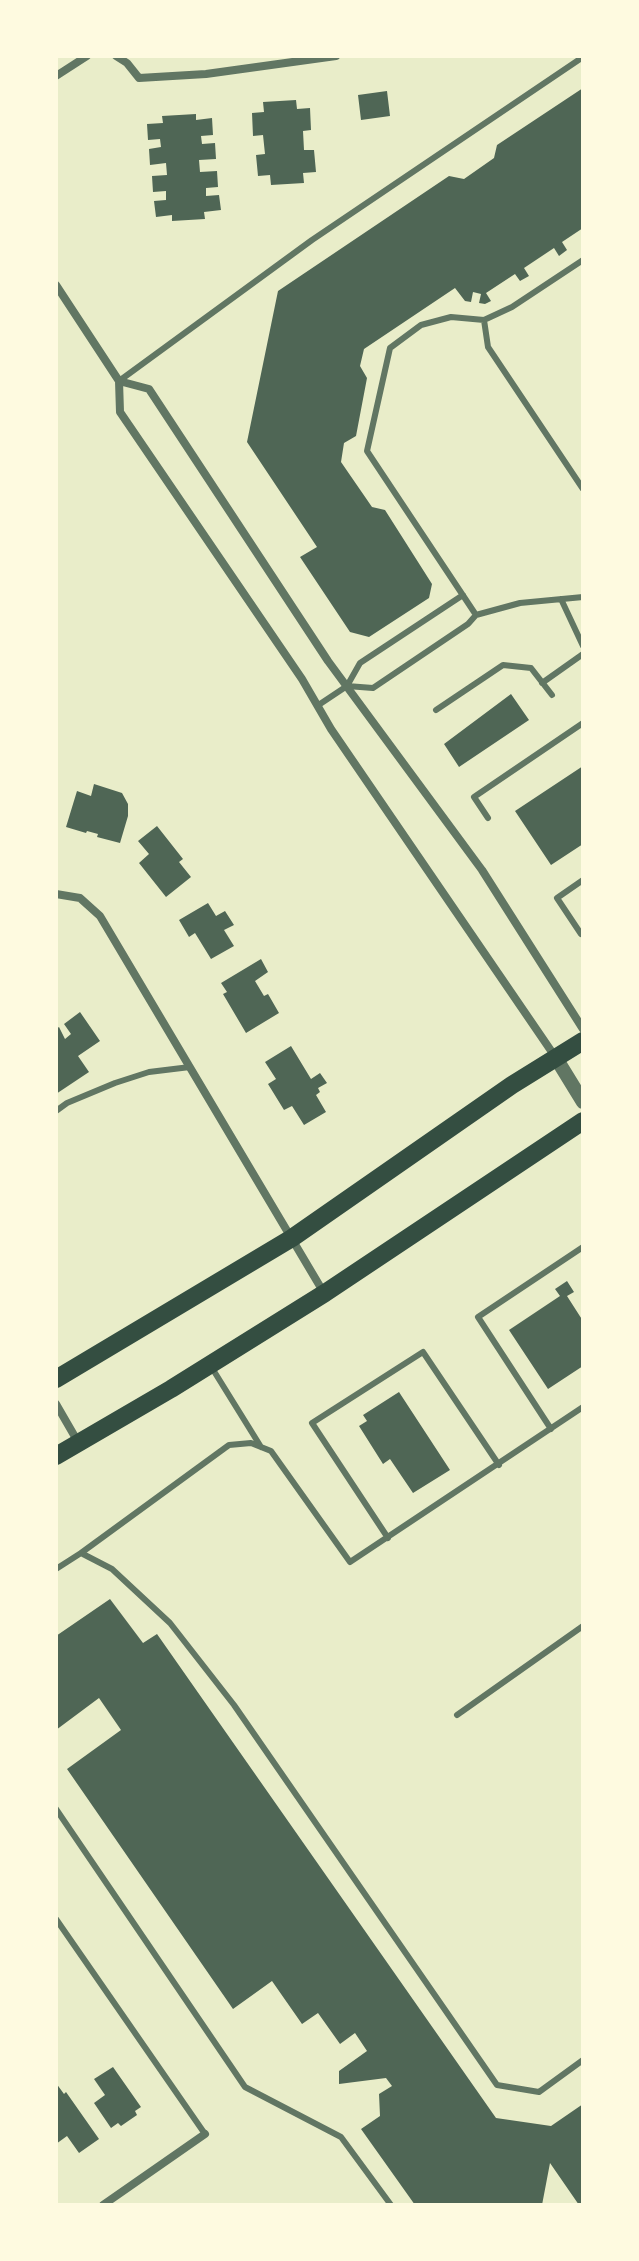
<!DOCTYPE html>
<style>
body{margin:0}
#map{position:relative;width:639px;height:2261px;overflow:hidden;background:#e9edc9;font-family:"PT Sans",sans-serif}
canvas{display:block}
.frame{position:absolute;inset:0;border:58px solid #fefae0;pointer-events:none}
</style>
<div id="map">
<canvas width="639" height="2261"></canvas>
<div class="frame"></div>
</div>
<script>
const c = document.querySelector('canvas').getContext('2d');
c.lineJoin = 'round';
function fillPath(path, color) {
  c.fillStyle = color;
  c.fill(path, 'evenodd');
}
function toPath(rows) {
  const path = new Path2D();
  for (const r of rows) {
    path.moveTo(r[0], r[1]);
    for (let i = 2; i < r.length; i += 2) path.lineTo(r[i], r[i + 1]);
  }
  return path;
}
function stroke(path, color, width, dash) {
  c.strokeStyle = color;
  c.lineWidth = width;
  c.lineCap = dash ? 'butt' : 'round';
  c.setLineDash(dash || []);
  c.stroke(path);
}
const building = toPath([
 [583,88,583,228,562,242,567,250,559,256,554,248,524,268,529,276,520,281,515,274,486,293,491,301,485,304,479,303,481,294,473,292,471,302,465,301,455,288,364,349,360,366,367,378,356,436,344,443,341,462,372,507,385,510,432,584,429,598,369,637,350,632,300,557,317,547,247,442,278,291,449,176,464,179,494,158,497,145],
 [387,91,390,116,361,120,358,95],
 [296,100,297,109,310,108,311,130,303,131,304,150,314,150,316,172,303,173,304,183,271,185,270,175,258,176,256,155,265,154,263,135,253,136,252,113,264,112,263,102],
 [196,114,196,120,212,118,213,135,201,136,202,144,215,143,216,159,199,160,200,172,217,171,218,187,206,188,206,196,219,195,221,210,204,212,205,219,172,221,172,215,156,217,154,201,166,200,166,191,153,192,152,176,167,175,166,163,150,165,149,149,161,147,160,139,148,140,147,124,163,123,162,116],
 [511,694,529,720,459,767,444,744],
 [583,766,583,844,551,865,515,811],
 [94,784,122,793,128,804,128,816,120,843,97,837,98,834,87,831,86,833,66,827,77,791,91,796],
 [157,826,183,859,179,862,191,877,166,897,139,863,149,854,138,841],
 [208,903,216,916,225,911,234,925,224,930,234,946,211,959,195,933,189,937,179,920],
 [261,959,268,972,255,981,264,996,268,994,279,1013,246,1033,223,994,227,992,221,983],
 [80,1012,100,1041,78,1056,89,1072,56,1094,56,1029,59,1027,65,1039,71,1034,64,1024],
 [291,1046,311,1079,320,1073,327,1083,318,1088,320,1092,316,1095,326,1112,304,1125,292,1106,284,1110,268,1084,276,1079,265,1062],
 [567,1281,574,1292,567,1296,583,1321,583,1366,548,1389,509,1330,560,1296,555,1289],
 [399,1392,450,1470,413,1493,390,1459,383,1464,359,1426,367,1421,363,1415],
 [110,1599,143,1643,157,1634,496,2118,551,2126,583,2104,583,2205,579,2205,550,2163,542,2205,415,2205,361,2129,380,2116,379,2094,392,2086,386,2078,339,2084,339,2071,367,2051,355,2033,340,2044,318,2013,302,2024,272,1981,233,2009,67,1769,121,1730,99,1698,56,1730,56,1636],
 [113,2067,141,2107,135,2111,137,2115,121,2126,118,2123,111,2128,94,2103,105,2095,94,2079],
 [56,2083,64,2094,66,2092,99,2139,79,2153,67,2136,56,2144]
]);
const service = toPath([
 [484,320,488,347,583,489],
 [119,381,312,240,583,57],
 [561,599,583,646],
 [476,615,367,451,390,348,421,325,451,317,484,320,512,307,583,260],
 [542,683,583,654],
 [347,686,373,688,468,624,476,615,520,603,583,597],
 [317,706,347,686,360,663,463,595],
 [436,710,503,665,531,668,552,695],
 [488,818,474,797,583,723],
 [581,934,557,898,583,880],
 [56,1111,67,1103,115,1083,149,1072,190,1067],
 [212,1368,261,1447],
 [551,1429,478,1317,583,1247],
 [388,1538,312,1423,423,1352,499,1465],
 [81,1553,229,1445,251,1443,271,1451,350,1562,583,1407],
 [56,1569,81,1553,112,1569,170,1623,234,1705,497,2085,539,2092,583,2060],
 [457,1715,583,1626],
 [56,1809,245,2087,341,2137,391,2205],
 [56,1919,205,2134]
]);
const minor = toPath([
 [116,56,127,63,139,78,206,74,336,56],
 [56,76,87,56],
 [56,285,119,381,120,412,302,679,331,729,556,1058],
 [119,381,149,389,328,661,482,870,583,1029],
 [56,894,80,898,100,916,324,1293],
 [56,1404,78,1442],
 [103,2205,205,2134]
]);
const tertiary = toPath([
 [556,1058,583,1102]
]);
const primary = toPath([
 [56,1379,292,1238,512,1085,583,1041],
 [56,1456,171,1389,325,1293,583,1121]
]);
fillPath(building, '#4f6655');
stroke(service, '#617663', 6);
stroke(minor, '#617663', 8);
stroke(tertiary, '#617663', 14);
stroke(primary, '#344e41', 18);
</script>
